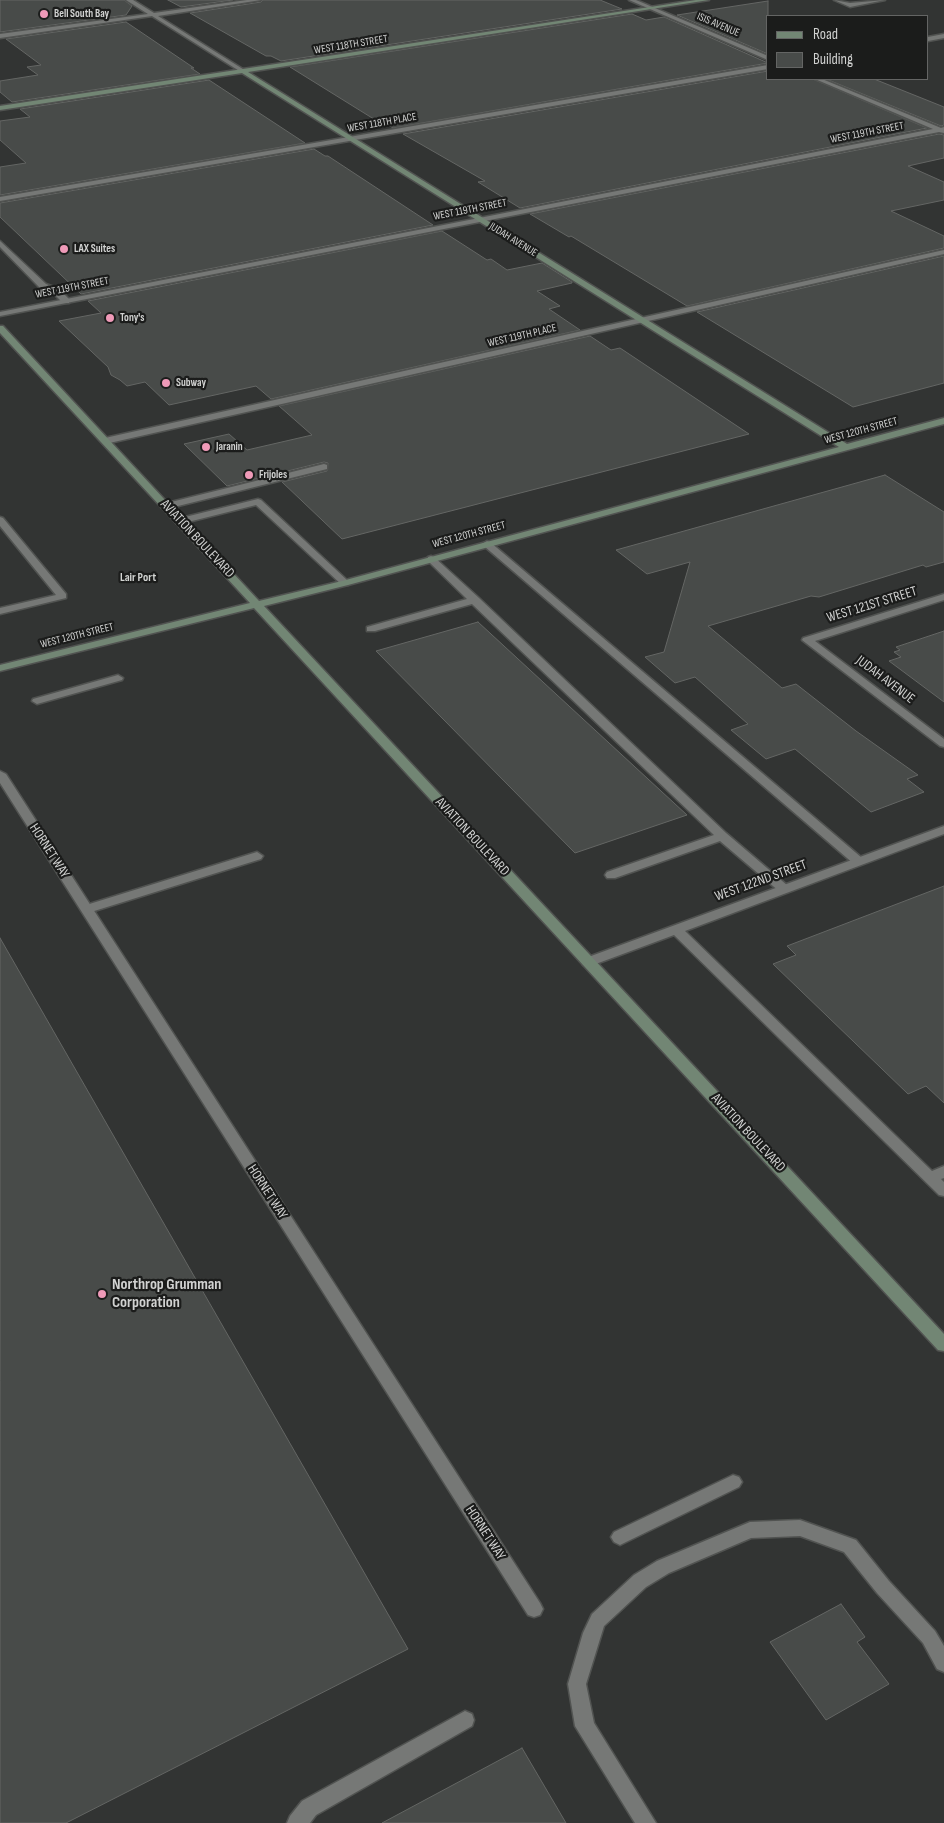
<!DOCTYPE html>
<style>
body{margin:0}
#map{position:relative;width:944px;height:1823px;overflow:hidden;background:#323433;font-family:"Sofia Sans Condensed",sans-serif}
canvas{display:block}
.legend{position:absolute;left:766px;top:15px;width:162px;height:65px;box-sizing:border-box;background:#1b1c1b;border:1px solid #646564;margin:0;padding:6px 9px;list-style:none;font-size:15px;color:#d1d2d1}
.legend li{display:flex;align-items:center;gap:10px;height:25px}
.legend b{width:25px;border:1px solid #646564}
</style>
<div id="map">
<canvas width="944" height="1823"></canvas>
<ul class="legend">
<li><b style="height:6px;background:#728674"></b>Road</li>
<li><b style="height:14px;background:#484b49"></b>Building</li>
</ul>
</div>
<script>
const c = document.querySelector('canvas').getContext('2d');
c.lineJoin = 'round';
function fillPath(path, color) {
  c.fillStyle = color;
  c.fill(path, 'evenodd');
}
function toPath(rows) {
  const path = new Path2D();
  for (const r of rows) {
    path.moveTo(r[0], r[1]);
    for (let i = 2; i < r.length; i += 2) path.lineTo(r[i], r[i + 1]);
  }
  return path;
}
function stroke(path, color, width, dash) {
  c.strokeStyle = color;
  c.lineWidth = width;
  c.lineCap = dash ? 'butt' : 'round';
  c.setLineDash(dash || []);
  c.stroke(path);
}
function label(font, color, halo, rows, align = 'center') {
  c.font = font + ' "Sofia Sans Condensed",sans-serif';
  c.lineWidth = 4.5;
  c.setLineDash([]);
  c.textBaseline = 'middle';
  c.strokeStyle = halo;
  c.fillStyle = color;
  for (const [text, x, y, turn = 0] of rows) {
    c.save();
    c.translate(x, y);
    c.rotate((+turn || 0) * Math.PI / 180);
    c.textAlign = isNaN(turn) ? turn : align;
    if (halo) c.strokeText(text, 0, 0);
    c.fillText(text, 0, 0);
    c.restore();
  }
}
const building = toPath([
 [0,0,124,0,132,6,126,15,0,32,0,0],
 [168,0,233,0,181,7,168,0],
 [263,0,600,0,622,9,281,61,271,56,266,56,190,13,261,2,263,0],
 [768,1,768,54,677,15,768,1],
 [632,14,646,20,664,17,768,63,393,128,380,120,377,121,290,67,632,14],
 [126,22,194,68,191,68,200,74,12,102,0,92,0,81,38,75,27,67,41,65,6,39,126,22],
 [768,71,768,79,813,79,927,128,520,208,478,182,485,181,403,134,768,71],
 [826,79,874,79,944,107,944,125,941,126,826,79],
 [209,80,305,143,0,195,0,167,26,163,0,140,0,121,30,117,20,109,209,80],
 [939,134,944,135,944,158,908,166,944,182,944,200,891,211,944,236,944,248,687,306,571,236,569,237,530,214,939,134],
 [314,149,325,156,328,156,433,225,81,294,0,217,0,203,314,149],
 [442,231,487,260,491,259,507,270,542,263,572,282,572,283,537,291,560,306,549,309,580,330,271,399,256,386,169,405,145,382,127,386,120,380,111,375,108,367,59,321,101,313,88,301,442,231],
 [944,256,944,383,853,407,697,312,944,256],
 [590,336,611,350,620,348,749,434,342,539,282,482,327,471,328,463,324,462,227,486,184,444,229,434,247,450,312,435,279,406,590,336],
 [885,475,944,512,944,562,926,567,923,565,819,597,811,596,708,626,782,688,796,684,856,731,918,775,907,779,924,792,871,812,795,749,766,759,731,730,748,724,695,677,675,683,645,657,664,652,690,562,647,574,616,550,885,475],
 [478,622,687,815,575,853,376,651,478,622],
 [944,631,944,702,889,661,901,657,894,652,900,650,896,647,944,631],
 [944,886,944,1103,926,1086,908,1094,773,964,796,955,787,946,944,886],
 [0,938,408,1649,66,1823,0,1823,0,938],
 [841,1604,865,1637,857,1642,889,1684,826,1720,770,1642,841,1604],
 [522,1748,566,1823,382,1823,522,1748]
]);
const lane = toPath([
 [834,0,850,3,885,0,850,7,834,0],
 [0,241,46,284,59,289,69,299,69,303,63,303,53,293,40,288,0,247,0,241],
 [324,464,327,465,327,469,166,509,161,506,163,504,324,464],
 [258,499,261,500,348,581,348,585,342,585,256,505,180,524,175,521,177,519,258,499],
 [0,517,3,518,66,594,66,598,0,614,0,608,56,595,0,526,0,517],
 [487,541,490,542,862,858,864,861,862,864,854,864,484,546,482,544,487,541],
 [431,556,434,557,479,598,726,833,788,886,790,889,788,892,780,892,720,841,615,878,607,878,605,875,607,872,714,835,472,604,375,631,367,631,367,627,467,599,428,561,428,557,431,556],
 [118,675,123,678,122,680,37,704,32,701,33,699,118,675],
 [257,852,263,856,261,859,91,912,87,913,81,909,83,906,257,852],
 [733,1475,739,1477,742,1482,739,1487,626,1542,620,1545,614,1542,611,1537,614,1532,733,1475],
 [800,1520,856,1540,889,1581,935,1631,944,1646,944,1672,937,1669,923,1643,877,1593,844,1552,800,1536,751,1538,669,1573,646,1587,604,1626,586,1684,594,1723,656,1823,635,1823,575,1726,568,1684,583,1633,592,1614,634,1575,657,1561,750,1522,800,1520],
 [465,1711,472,1714,474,1720,472,1726,316,1815,310,1823,287,1823,290,1816,302,1801,465,1711]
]);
const street = toPath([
 [126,0,133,0,154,13,247,0,261,0,158,16,246,71,241,72,152,16,0,38,0,34,148,14,126,0],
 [629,0,636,0,768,56,768,60,629,0],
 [944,34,944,38,928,41,928,37,944,34],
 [768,65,768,69,0,201,0,197,768,65],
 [815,79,822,79,941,128,944,127,944,133,939,132,0,316,0,312,933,129,815,79],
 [944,250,944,254,105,444,101,441,105,438,944,250],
 [944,594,944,600,815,641,944,739,944,747,940,746,802,640,803,638,944,594],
 [0,771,6,774,540,1603,543,1609,540,1615,534,1617,528,1615,0,783,0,771],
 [944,826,944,834,685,931,932,1171,944,1166,944,1178,941,1179,944,1182,944,1196,939,1195,674,935,593,965,583,965,582,962,583,959,944,826]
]);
const secondary = toPath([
 [696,0,709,0,248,72,847,444,944,418,944,424,348,585,264,606,944,1334,944,1351,938,1350,254,608,0,671,0,665,250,603,0,333,0,326,3,326,259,601,342,581,839,447,242,73,0,110,0,106,696,0]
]);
const markers = [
 [44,14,5,"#ef9ab8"],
 [64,249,5,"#ef9ab8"],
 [110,318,5,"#ef9ab8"],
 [166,383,5,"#ef9ab8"],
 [206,447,5,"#ef9ab8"],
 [249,475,5,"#ef9ab8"],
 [102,1294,5,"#ef9ab8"]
];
const farPoinames = [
 ["Bell South Bay",54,14],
 ["LAX Suites",74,249],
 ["Tony's",120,318],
 ["Subway",176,383],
 ["Jaranin",216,447],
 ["Frijoles",259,475]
];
const farStreetnames = [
 ["ISIS AVENUE",718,25,23],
 ["WEST 118TH STREET",351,45,-9],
 ["WEST 118TH PLACE",382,123,-10],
 ["WEST 119TH STREET",867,133,-11],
 ["WEST 119TH STREET",470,210,-11],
 ["JUDAH AVENUE",513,240,32],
 ["WEST 119TH STREET",72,288,-11],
 ["WEST 119TH PLACE",522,336,-13],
 ["WEST 120TH STREET",861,431,-15],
 ["WEST 120TH STREET",469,535,-15],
 ["WEST 120TH STREET",77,636,-14]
];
const farNeighbourhoodnames = [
 ["Lair Port",138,578]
];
const streetNames = [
 ["AVIATION BOULEVARD",197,539,47],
 ["WEST 121ST STREET",872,605,-17],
 ["JUDAH AVENUE",885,680,37],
 ["AVIATION BOULEVARD",472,837,47],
 ["HORNET WAY",49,851,57],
 ["WEST 122ND STREET",761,881,-20],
 ["AVIATION BOULEVARD",748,1133,47],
 ["HORNET WAY",267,1192,57],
 ["HORNET WAY",485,1533,57]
];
const nearPoinames = [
 ["Northrop Grumman",112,1285],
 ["Corporation",112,1303]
];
fillPath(building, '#484b49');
stroke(building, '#646664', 1);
stroke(lane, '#515351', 3);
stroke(street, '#515351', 3);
stroke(secondary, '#515351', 3);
fillPath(lane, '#767876');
fillPath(street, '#767876');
fillPath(secondary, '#728674');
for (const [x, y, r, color] of markers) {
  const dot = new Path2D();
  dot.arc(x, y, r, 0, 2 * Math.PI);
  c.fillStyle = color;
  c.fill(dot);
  stroke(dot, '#1b1c1b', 2);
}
label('bold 11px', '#d1d2d1', '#1b1c1b', farPoinames, 'left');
label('11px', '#d1d2d1', '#1b1c1b', farStreetnames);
label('bold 12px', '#d3d5d3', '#1b1c1b', farNeighbourhoodnames);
label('14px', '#d1d2d1', '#1b1c1b', streetNames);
label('bold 16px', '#d1d2d1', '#1b1c1b', nearPoinames, 'left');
</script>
